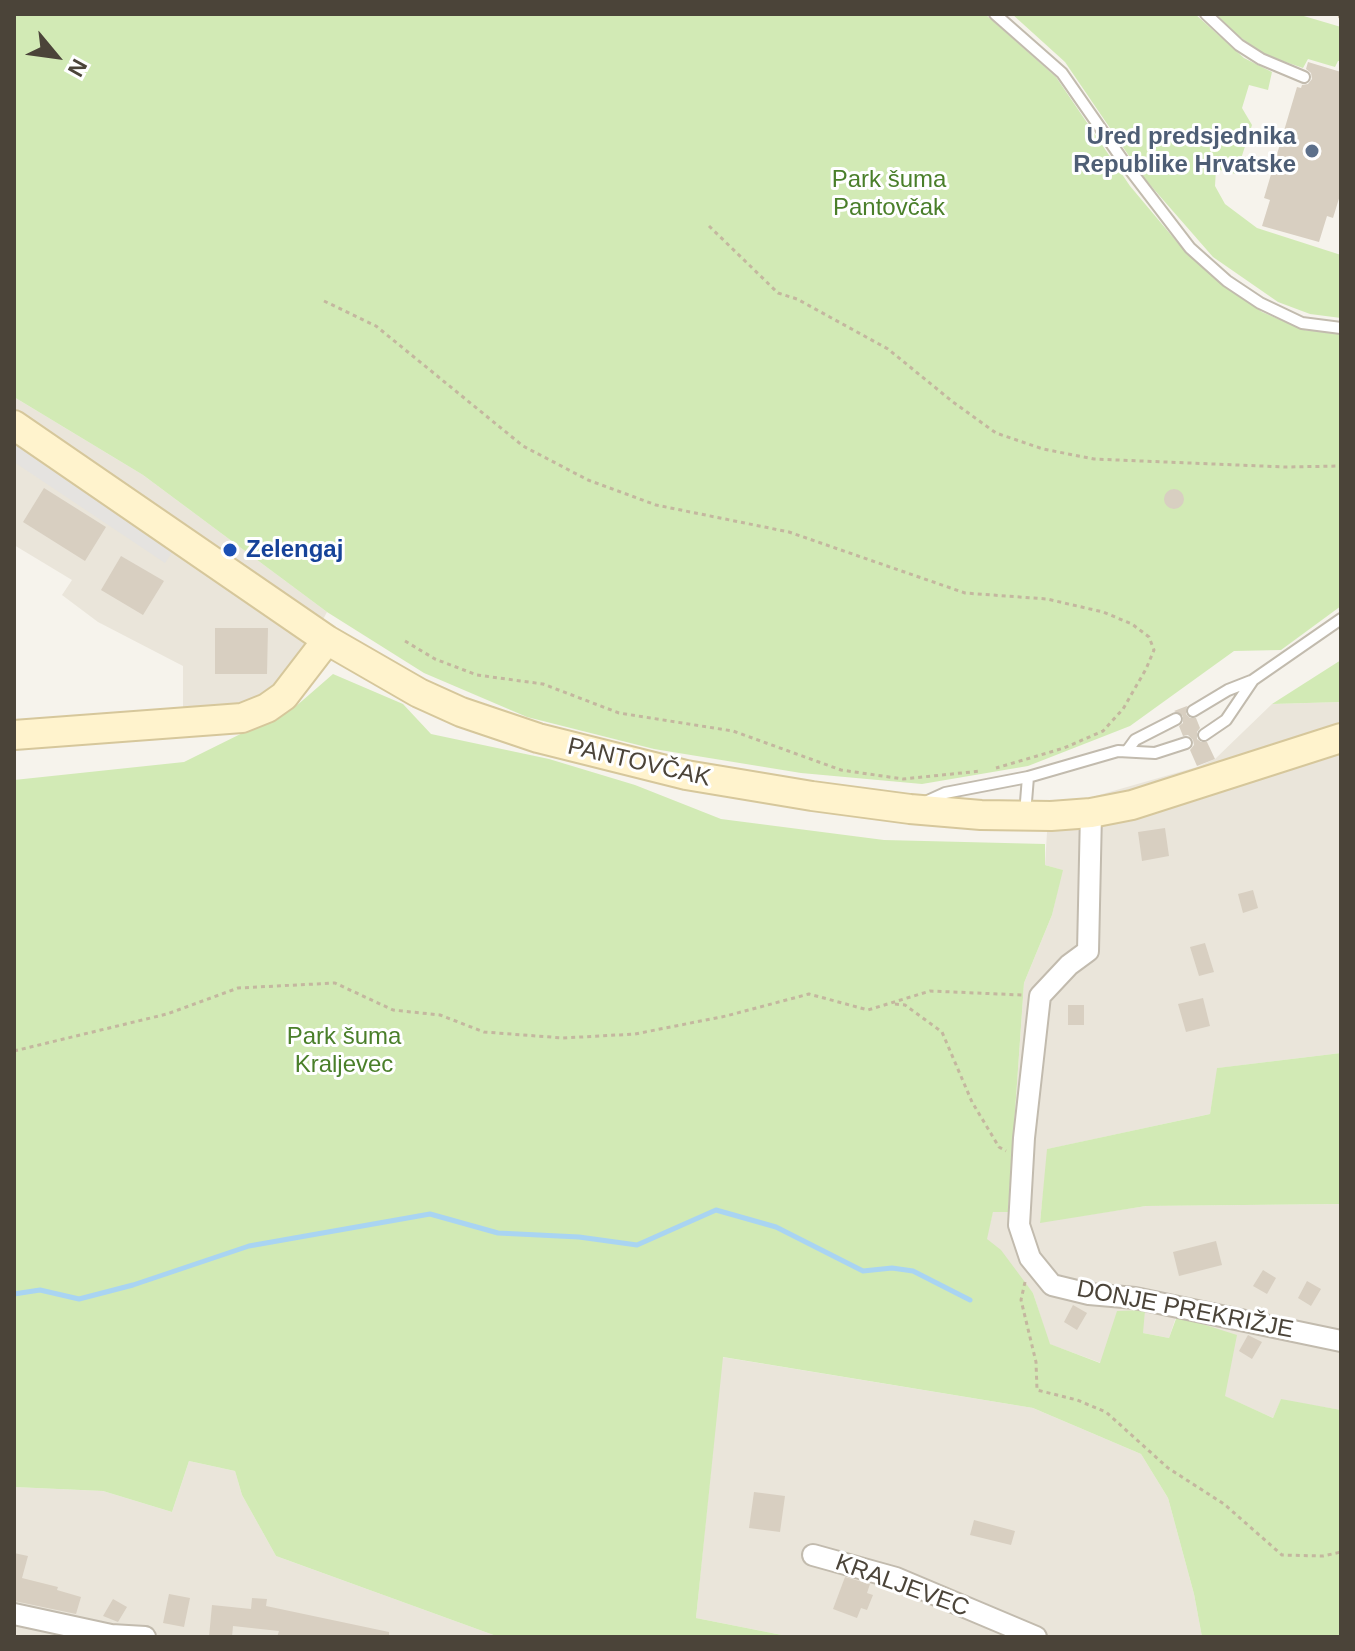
<!DOCTYPE html>
<meta charset="utf-8">
<style>
body{margin:0}
#map{position:relative;width:1355px;height:1651px;overflow:hidden;background:#f6f3ec;font-family:Arial,sans-serif}
canvas{display:block}
.frame{position:absolute;inset:0;border:16px solid #4b4439;pointer-events:none}
.north{position:absolute;left:16px;top:16px;width:80px;height:80px;-webkit-text-stroke:6px #fff;paint-order:stroke;rotate:119deg;font-size:22px;font-weight:700;line-height:32px;text-align:center;color:#4b4439}
.north::after{content:'';display:block;margin:auto;width:28px;height:36px;background:#4b4439;clip-path:polygon(50% 0,100% 100%,50% 72%,0 100%)}
</style>
<div id="map">
<canvas width="1355" height="1651"></canvas>
<div class="frame"></div>
<div class="north">N</div>
</div>
<script>
const c = document.querySelector('canvas').getContext('2d');
c.lineJoin = 'round';
function fillPath(path, color) {
  c.fillStyle = color;
  c.fill(path, 'evenodd');
}
function toPath(rows) {
  const path = new Path2D();
  for (const r of rows) {
    if (r.length === 3) {
      path.moveTo(r[0] + r[2], r[1]);
      path.arc(r[0], r[1], r[2], 0, 2 * Math.PI);
      continue;
    }
    path.moveTo(r[0], r[1]);
    for (let i = 2; i < r.length; i += 2) path.lineTo(r[i], r[i + 1]);
  }
  return path;
}
function stroke(path, color, width, dash) {
  c.strokeStyle = color;
  c.lineWidth = width;
  c.lineCap = dash ? 'butt' : 'round';
  c.setLineDash(dash || []);
  c.stroke(path);
}
function label(font, color, halo, rows, align = 'center') {
  c.font = font + ' Arial,sans-serif';
  c.lineWidth = 6;
  c.setLineDash([]);
  c.textBaseline = 'middle';
  c.strokeStyle = halo;
  c.fillStyle = color;
  for (const [text, x, y, turn = 0] of rows) {
    c.save();
    c.translate(x, y);
    c.rotate((+turn || 0) * Math.PI / 180);
    c.textAlign = isNaN(turn) ? turn : align;
    if (halo) c.strokeText(text, 0, 0);
    c.fillText(text, 0, 0);
    c.restore();
  }
}
const residential = toPath([
 [14,397,143,475,327,612,305,653,259,705,183,710,183,666,98,622,62,595,72,580,14,545],
 [1341,702,1341,1053,1218,1068,1210,1114,1048,1149,1040,1222,1146,1206,1341,1204,1341,1410,1281,1400,1273,1418,1224,1396,1176,1317,1169,1338,1143,1333,1101,1363,1049,1344,1033,1293,986,1239,993,1211,1008,1212,1024,983,1052,915,1062,870,1045,865,1049,800,1078,801,1197,767,1215,759,1272,704],
 [722,1357,1033,1408,1141,1454,1168,1498,1194,1594,1202,1637,792,1637,696,1618],
 [189,1461,235,1471,242,1495,276,1556,499,1637,14,1637,14,1487,103,1491,172,1512]
]);
const green = toPath([
 [14,14,985,14,1056,77,1130,186,1177,242,1212,276,1262,312,1304,330,1341,334,1341,606,1281,650,1234,651,1130,726,1028,766,922,784,801,773,654,749,527,717,424,673,327,612,143,475,14,397],
 [1012,14,1195,14,1244,58,1272,72,1268,90,1249,85,1242,108,1252,125,1236,174,1216,169,1215,186,1225,204,1257,228,1341,255,1341,318,1310,314,1278,302,1213,257,1144,178,1065,62],
 [1216,14,1297,14,1341,27,1341,61,1338,61,1335,67,1308,59,1303,68,1265,55,1237,35],
 [1341,660,1341,702,1272,704],
 [333,674,403,704,431,734,549,759,635,785,721,819,884,840,1045,844,1045,865,1063,870,1052,915,1024,983,1008,1212,993,1212,987,1239,1001,1250,1033,1293,1050,1344,1100,1363,1117,1311,1145,1310,1143,1333,1169,1338,1177,1316,1237,1335,1225,1396,1273,1418,1281,1399,1341,1410,1341,1637,1202,1637,1194,1594,1168,1498,1141,1454,1033,1408,723,1357,696,1618,792,1637,499,1637,276,1556,242,1495,235,1471,189,1461,172,1512,103,1491,14,1487,14,780,184,762,295,707],
 [1341,1053,1341,1204,1146,1206,1040,1223,1047,1149,1210,1114,1217,1068]
]);
const parking = toPath([
 [14,444,173,551,165,563,14,462]
]);
const stream = toPath([
 [14,1294,40,1290,79,1299,133,1285,249,1246,430,1214,498,1233,579,1237,637,1245,716,1210,776,1227,863,1271,892,1268,913,1271,970,1300]
]);
const building = toPath([
 [1308,62,1341,72,1341,192,1333,218,1327,216,1319,242,1262,226,1270,200,1264,198,1297,87,1301,88,1302,85,1308,84,1312,79,1311,73,1306,69],
 [44,488,106,527,85,561,23,522],
 [1174,499,10],
 [121,556,164,581,143,615,101,590],
 [215,628,268,628,267,674,215,674],
 [1187,706,1186,714,1190,718,1196,718,1200,728,1197,732,1197,739,1201,742,1207,742,1215,759,1197,766,1190,750,1194,745,1193,740,1188,735,1183,736,1179,726,1183,723,1183,716,1174,711],
 [1165,828,1169,856,1142,861,1138,832],
 [1253,890,1258,908,1243,913,1238,894],
 [1205,943,1214,972,1199,976,1190,947],
 [1203,998,1210,1026,1186,1032,1178,1004],
 [1068,1005,1084,1005,1084,1025,1068,1025],
 [1216,1241,1222,1265,1179,1276,1173,1252],
 [1263,1270,1276,1278,1267,1294,1253,1286],
 [1307,1281,1321,1289,1311,1306,1298,1298],
 [1073,1305,1087,1313,1077,1330,1064,1322],
 [1248,1335,1262,1342,1252,1359,1239,1351],
 [754,1492,785,1496,780,1532,749,1528],
 [974,1520,1015,1531,1011,1545,970,1535],
 [14,1553,28,1556,22,1578,58,1587,57,1590,81,1597,76,1614,14,1601],
 [845,1577,870,1584,867,1593,873,1595,867,1610,861,1608,857,1618,833,1609],
 [169,1594,190,1598,184,1627,163,1623],
 [252,1598,267,1599,266,1606,389,1632,389,1637,277,1637,279,1631,233,1626,232,1637,209,1637,212,1605,251,1609],
 [113,1599,127,1607,118,1622,103,1616]
]);
const path = toPath([
 [1339,14,1341,23],
 [709,226,778,293,797,299,888,349,953,402,996,433,1043,449,1094,459,1286,467,1341,466],
 [324,301,376,326,523,446,588,480,656,505,789,532,965,593,1047,599,1103,612,1132,624,1149,637,1154,650,1146,669,1123,709,1103,731,1064,748,996,768],
 [405,641,435,659,477,675,543,684,619,713,733,731,841,770,903,779,981,771],
 [895,1004,905,1005,942,1032,972,1102,999,1147,1006,1151],
 [14,1051,167,1014,238,988,335,983,393,1010,440,1015,484,1032,563,1038,635,1034,726,1016,809,994,868,1010,930,991,1022,995],
 [1025,1282,1021,1300,1036,1362,1037,1390,1077,1400,1106,1412,1168,1468,1224,1504,1282,1555,1323,1556,1341,1552]
]);
const lane = toPath([
 [995,14,1062,73,1124,162,1190,248,1227,281,1260,303,1302,323,1341,328],
 [1206,14,1239,45,1261,59,1304,77],
 [1193,711,1228,690,1251,681],
 [1204,735,1226,720,1253,680,1341,619],
 [1127,751,1135,740,1176,719],
 [923,803,945,793,1028,777],
 [1025,814,1028,777,1118,751,1155,753,1186,743]
]);
const street = toPath([
 [1091,813,1088,951,1069,965,1040,996,1024,1138,1019,1225,1030,1258,1052,1285,1089,1294,1135,1298,1341,1341],
 [813,1555,896,1578,1036,1637],
 [14,1614,111,1635,145,1637]
]);
const secondary = toPath([
 [14,425,327,640,419,693,461,712,538,738,686,775,812,796,910,809,981,815,1051,816,1091,813,1132,805,1341,738],
 [14,735,242,718,267,708,284,696,327,640]
]);
const markers = [
 [1312,151,8,"#5c6f8a"],
 [230,550,8,"#1a4fb4"]
];
const serviceNames = [
 ["Ured predsjednika",1296,137],
 ["Republike Hrvatske",1296,165]
];
const parkNames = [
 ["Park šuma",889,180],
 ["Pantovčak",889,208],
 ["Park šuma",344,1037],
 ["Kraljevec",344,1065]
];
const transitNames = [
 ["Zelengaj",246,550]
];
const streetNames = [
 ["PANTOVČAK",639,763,13],
 ["DONJE PREKRIŽJE",1185,1310,11],
 ["KRALJEVEC",902,1586,20]
];
fillPath(residential, '#eae5da');
fillPath(green, '#d2eab5');
fillPath(parking, '#e5e3e0');
stroke(stream, '#a9d4f2', 5);
fillPath(building, '#d8cfc1');
stroke(lane, '#c2bbae', 14);
stroke(street, '#c2bbae', 24);
stroke(secondary, '#d6c79b', 32);
stroke(path, '#c4b79f', 3, [4, 4]);
stroke(lane, '#fff', 10);
stroke(street, '#fff', 20);
stroke(secondary, '#fff3cd', 28);
for (const [x, y, r, color] of markers) {
  const dot = new Path2D();
  dot.arc(x, y, r, 0, 2 * Math.PI);
  c.fillStyle = color;
  c.fill(dot);
  stroke(dot, '#fff', 3);
}
label('bold 24px', '#4e5e75', '#fff', serviceNames, 'right');
label('24px', '#4a7f2a', '#fff', parkNames);
label('bold 24px', '#164399', '#fff', transitNames, 'left');
label('24px', '#4b4439', '#fff', streetNames);
</script>
